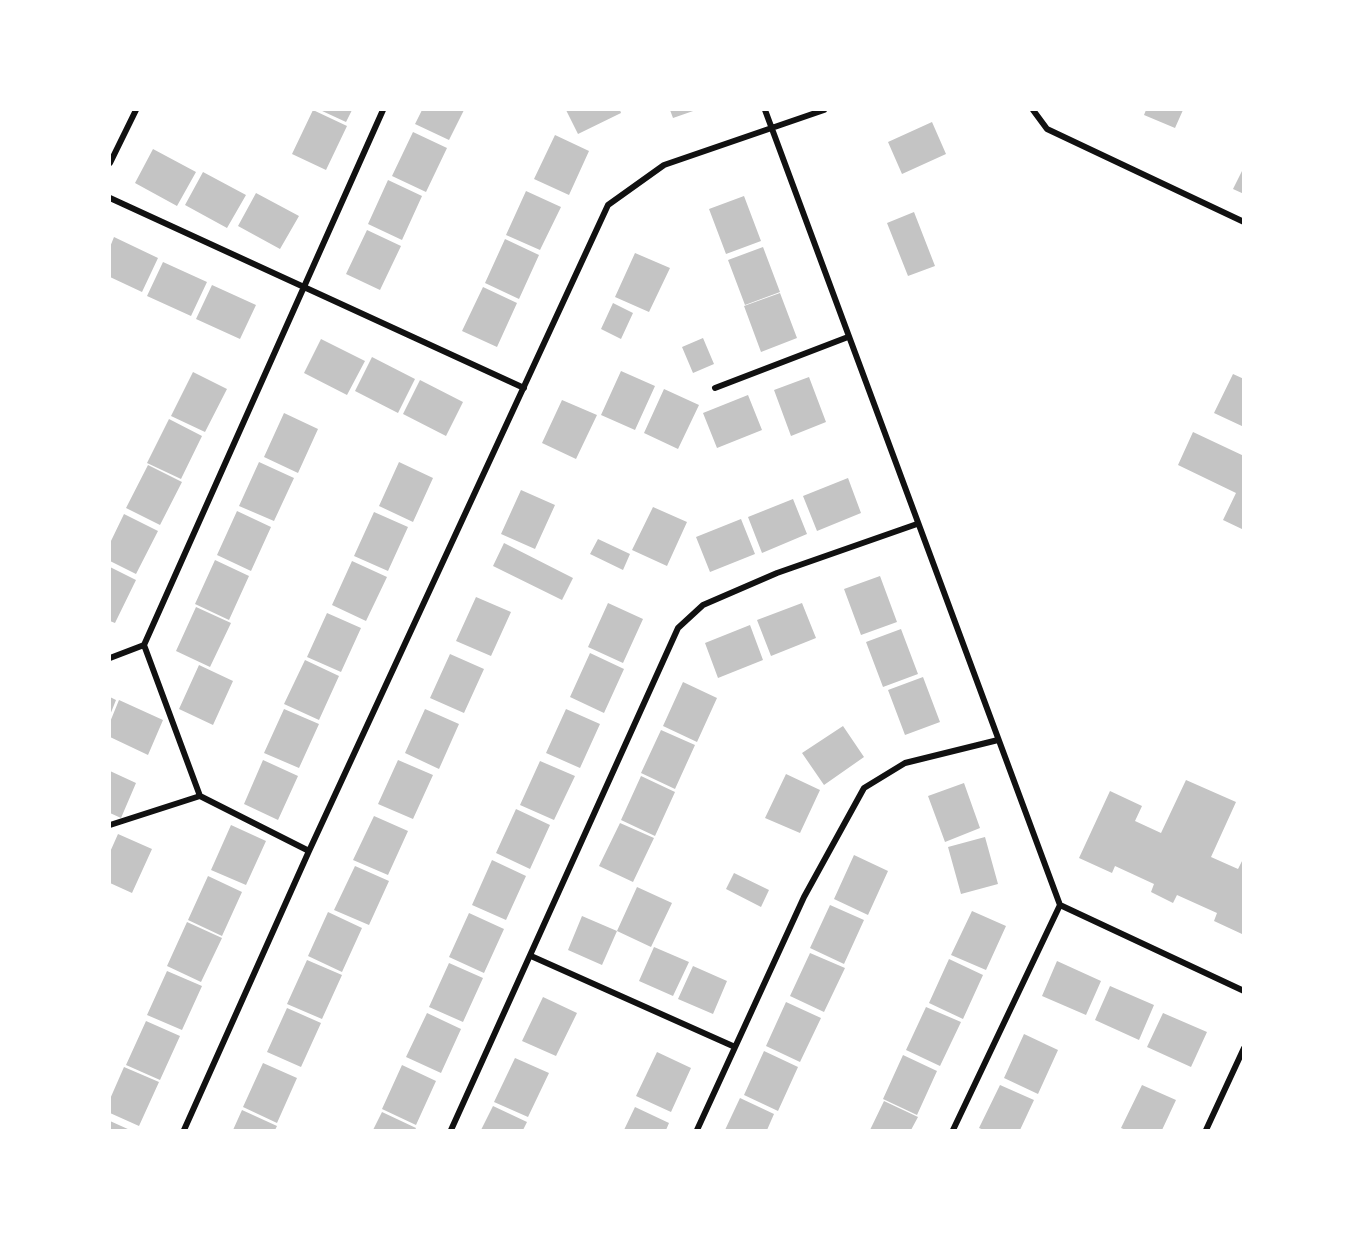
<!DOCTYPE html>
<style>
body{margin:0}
#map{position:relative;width:1353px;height:1240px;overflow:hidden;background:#fff;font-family:"Fira Sans",sans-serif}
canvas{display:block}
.frame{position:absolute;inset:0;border:111px solid #fff;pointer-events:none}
</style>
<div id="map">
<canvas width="1353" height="1240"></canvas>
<div class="frame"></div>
</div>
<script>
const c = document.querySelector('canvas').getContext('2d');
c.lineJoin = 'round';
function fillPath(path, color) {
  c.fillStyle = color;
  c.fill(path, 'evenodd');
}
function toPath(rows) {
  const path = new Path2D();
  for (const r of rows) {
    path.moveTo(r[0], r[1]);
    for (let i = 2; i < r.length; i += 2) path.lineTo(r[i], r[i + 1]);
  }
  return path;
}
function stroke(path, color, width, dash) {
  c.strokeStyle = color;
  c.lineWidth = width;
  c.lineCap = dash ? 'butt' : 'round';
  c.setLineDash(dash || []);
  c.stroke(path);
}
const building = toPath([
 [313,110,347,126,326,170,292,154],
 [320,110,352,110,346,122],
 [422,110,464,110,449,140,415,124],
 [566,110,620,110,621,113,578,134],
 [670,110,696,110,673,118],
 [1146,110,1183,110,1175,128,1144,115],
 [932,122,946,154,902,174,888,142],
 [413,132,447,148,426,192,392,176],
 [555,135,589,151,569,195,534,179],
 [153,149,196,172,177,206,135,183],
 [1244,167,1244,194,1233,189],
 [203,172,246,195,227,228,185,205],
 [388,180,422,196,402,240,368,224],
 [526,191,561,207,540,250,506,235],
 [256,193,299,216,280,249,238,226],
 [744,196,761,241,726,254,709,209],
 [914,212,935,266,908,276,887,223],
 [367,230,401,246,380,290,346,274],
 [114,237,158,258,142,292,110,277,110,247],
 [505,239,539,255,519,299,485,283],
 [763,247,780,292,745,305,728,260],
 [635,253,670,268,649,312,615,297],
 [163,262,207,282,191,316,147,296],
 [212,285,256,305,240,339,196,319],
 [483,287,517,303,497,347,462,331],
 [780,293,797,338,761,352,744,306],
 [613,303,633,313,621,339,601,329],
 [703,338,714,364,693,373,682,347],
 [321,339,365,361,347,395,304,373],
 [372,357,415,379,398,413,355,391],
 [621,371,655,386,635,430,601,415],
 [193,372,227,389,205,432,171,416],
 [1233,374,1244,379,1244,427,1214,413],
 [809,377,826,422,791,436,774,390],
 [420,380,463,402,446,436,403,414],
 [664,389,699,405,678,449,644,433],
 [748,395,762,430,717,448,703,413],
 [562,400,597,415,576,459,542,443],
 [284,413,318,429,298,473,264,457],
 [169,419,202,436,181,479,147,463],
 [1193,432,1244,456,1244,530,1223,520,1236,493,1178,465],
 [259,462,294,478,274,521,239,506],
 [399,462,433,478,413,522,379,506],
 [148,465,182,482,160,525,126,508],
 [848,478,861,513,817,531,803,496],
 [521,490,555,505,535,549,501,534],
 [793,499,807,534,762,553,748,517],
 [653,507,687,522,667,566,632,550],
 [237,511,271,527,251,571,217,555],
 [374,512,408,527,388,571,354,556],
 [124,514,158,531,136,574,110,561,110,543],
 [741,519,755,554,710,572,696,537],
 [598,539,630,554,623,570,590,554],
 [504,543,573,578,562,600,493,566],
 [215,560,249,576,229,620,195,604],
 [352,561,387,577,366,621,332,605],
 [110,567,136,580,115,623,110,621],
 [880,576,897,622,861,635,844,589],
 [476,597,511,612,491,656,456,641],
 [608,603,643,619,623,663,588,647],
 [802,603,816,638,771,656,757,620],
 [196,607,231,623,210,667,176,651],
 [327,613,361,628,341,672,307,657],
 [750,625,763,660,718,678,705,643],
 [901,629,918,674,883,687,866,642],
 [590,653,624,669,604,713,570,697],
 [450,654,484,669,464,713,430,698],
 [305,660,339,676,319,720,284,704],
 [199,665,233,681,213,725,179,709],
 [923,677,940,722,905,735,888,690],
 [683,682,717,698,697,742,663,726],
 [110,697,116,700,110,715],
 [119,700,163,720,148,755,110,737,110,722],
 [284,709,319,724,299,768,264,753],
 [425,709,459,724,439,769,405,753],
 [566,709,600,724,580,768,546,753],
 [843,726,864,757,824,785,802,753],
 [661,730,695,745,675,789,641,773],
 [263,760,298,776,278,820,244,804],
 [398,760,433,775,413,819,378,804],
 [540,761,575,776,554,820,520,805],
 [110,771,136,783,121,818,110,813],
 [786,774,820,790,800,833,765,818],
 [641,776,675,792,655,836,621,820],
 [1186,780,1236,802,1211,857,1238,869,1244,857,1244,930,1242,934,1214,921,1217,913,1177,895,1173,903,1151,892,1154,884,1115,866,1112,873,1079,858,1110,791,1142,806,1135,821,1161,833],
 [964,783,980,828,945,842,928,796],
 [516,809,550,825,530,869,496,853],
 [374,816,408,831,388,875,353,860],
 [620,823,654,838,633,882,599,866],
 [231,825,266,841,246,885,211,870],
 [118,834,152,849,132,893,110,883,110,852],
 [985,837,998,884,961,894,948,847],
 [854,855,888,871,868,915,834,899],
 [492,860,526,876,506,920,472,905],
 [355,866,389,881,369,925,334,910],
 [734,873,769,890,761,907,726,889],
 [208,876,242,892,222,936,188,920],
 [637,887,672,903,651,947,617,931],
 [830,905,864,920,844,964,810,948],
 [972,911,1006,926,986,970,951,955],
 [328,912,362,928,342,972,308,956],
 [469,913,504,929,484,973,449,957],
 [582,916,617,931,602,965,568,950],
 [187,922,222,938,201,982,167,966],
 [654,947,689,962,673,996,639,981],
 [810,953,845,968,824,1012,790,996],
 [949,959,983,975,963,1019,929,1003],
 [307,960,342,975,322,1019,287,1004],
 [1057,961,1101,981,1086,1015,1042,996],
 [449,963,483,978,463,1022,429,1007],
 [693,966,727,981,713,1014,678,999],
 [167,971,202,986,182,1030,147,1015],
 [1110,986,1154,1005,1139,1040,1095,1020],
 [543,997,577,1013,556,1056,522,1041],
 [786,1002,821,1018,800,1062,766,1046],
 [926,1007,961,1022,940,1066,906,1050],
 [287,1008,321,1023,301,1067,267,1052],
 [427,1013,461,1029,441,1073,406,1057],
 [1163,1013,1207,1032,1191,1067,1147,1047],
 [146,1021,180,1036,160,1080,126,1065],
 [1024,1034,1058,1050,1038,1094,1004,1078],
 [764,1051,798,1067,778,1111,744,1095],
 [657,1052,691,1068,671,1112,636,1096],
 [903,1055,937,1071,917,1115,883,1099],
 [515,1058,549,1073,528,1117,494,1102],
 [263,1063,297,1078,277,1123,243,1107],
 [402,1065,436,1081,416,1125,382,1109],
 [124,1067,159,1082,139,1126,110,1113,110,1099],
 [1000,1085,1034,1100,1020,1130,984,1130,979,1128],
 [1142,1085,1176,1100,1162,1130,1126,1130,1121,1128],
 [740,1098,774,1114,767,1130,725,1130],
 [884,1101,918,1117,911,1130,870,1130],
 [493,1106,527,1122,523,1130,481,1130],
 [635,1107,669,1123,666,1130,624,1130],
 [242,1110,277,1126,275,1130,233,1130],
 [382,1112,416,1128,415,1130,373,1130],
 [110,1121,130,1130,110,1130]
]);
const minor = toPath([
 [765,110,1060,905,1244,991],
 [1033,110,1047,129,1244,222],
 [110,163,136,110],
 [110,198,524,388],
 [715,388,848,337],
 [144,645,383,110],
 [144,645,200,796,309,851],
 [110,658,144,645],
 [110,825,200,796],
 [531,956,735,1047],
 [184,1130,309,851,608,205,664,165,824,110],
 [451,1130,678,628,703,605,777,573,917,524],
 [697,1130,804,897,864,788,905,763,998,740],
 [953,1130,1060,905],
 [1206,1130,1244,1048]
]);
fillPath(building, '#c4c4c4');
stroke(minor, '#111', 6);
</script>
